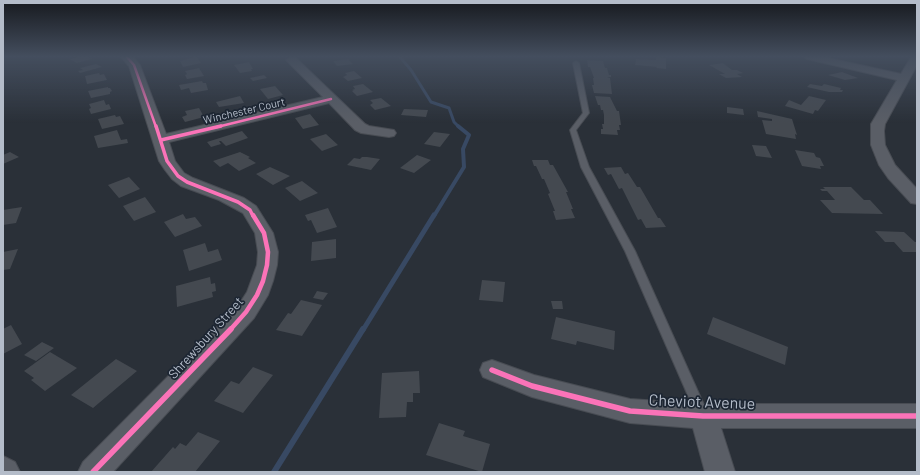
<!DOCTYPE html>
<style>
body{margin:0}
#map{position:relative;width:920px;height:475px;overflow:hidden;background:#2a3038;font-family:Barlow,sans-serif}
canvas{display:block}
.frame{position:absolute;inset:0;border:4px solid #b4bcc9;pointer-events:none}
</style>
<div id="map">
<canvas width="920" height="475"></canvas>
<div class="frame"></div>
</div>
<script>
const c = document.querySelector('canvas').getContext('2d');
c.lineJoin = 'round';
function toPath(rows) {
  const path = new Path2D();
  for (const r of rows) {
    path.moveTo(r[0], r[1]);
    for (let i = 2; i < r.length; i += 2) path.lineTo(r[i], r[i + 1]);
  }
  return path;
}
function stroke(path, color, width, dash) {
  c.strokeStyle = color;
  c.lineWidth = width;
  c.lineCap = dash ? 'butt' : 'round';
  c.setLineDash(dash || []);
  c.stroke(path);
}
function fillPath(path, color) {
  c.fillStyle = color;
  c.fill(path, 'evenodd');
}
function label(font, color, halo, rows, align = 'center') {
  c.font = font + ' Barlow,sans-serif';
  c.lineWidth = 3.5;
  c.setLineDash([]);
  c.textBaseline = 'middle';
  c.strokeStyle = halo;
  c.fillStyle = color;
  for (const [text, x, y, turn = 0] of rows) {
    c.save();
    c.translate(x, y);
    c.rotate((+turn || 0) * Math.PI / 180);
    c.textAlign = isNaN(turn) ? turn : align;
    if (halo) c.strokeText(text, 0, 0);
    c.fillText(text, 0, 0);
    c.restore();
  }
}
const streamFar3 = toPath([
 [400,57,411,70,431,102,449,108,454,122,459,127]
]);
const streamFar2 = toPath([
 [434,216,464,167,463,149,469,135,458,126]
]);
const streamFar1 = toPath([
 [363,330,434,215]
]);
const stream = toPath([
 [274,472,363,329]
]);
const building = toPath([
 [78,57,88,57,92,59,77,63,69,59],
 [194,57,197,57,201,63,183,67,180,61],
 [656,57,666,58,666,69,656,68,657,67,635,65,636,59,656,60],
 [348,59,353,64,337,66,333,61],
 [587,60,603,61,605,68,607,68,609,75,611,75,611,77,607,77,610,78,612,94,594,93,592,85,594,85,593,78,594,78,590,67,588,67],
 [249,62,253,69,251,69,252,71,240,73,234,65],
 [723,63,732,70,737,70,743,73,737,74,742,77,726,78,719,74,725,74,709,65],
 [96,64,102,67,80,73,78,71,83,70,80,68],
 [199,68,204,76,187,79,185,75,187,74,185,71],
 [354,71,362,78,348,81,343,77,347,75,345,73],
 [842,72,858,78,845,80,828,75],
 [99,73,100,75,104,74,107,80,87,84,85,76],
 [264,75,267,78,253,81,250,78],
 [202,81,203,83,206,83,208,90,191,93,189,88,181,90,179,85],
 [363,84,373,92,357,96,352,91,354,91,352,90,355,89,353,86],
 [810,84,822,86,824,84,841,88,840,90,843,90,842,92,829,92,807,87],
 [275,86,283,95,268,99,260,89],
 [108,87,108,88,110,88,112,91,110,92,110,94,91,98,88,91],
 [240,96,244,103,219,107,216,102],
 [595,96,610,97,617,111,619,111,621,125,619,125,620,130,617,130,618,135,601,134,601,129,603,129,602,124,604,124,604,115,603,110,601,110,600,105,598,105],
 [809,96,826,100,818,111,815,110,813,114,785,106,789,100,801,105],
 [381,98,391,106,375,110,370,105,373,103,370,100],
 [104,100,106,105,109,104,111,109,91,114,89,109,91,108,89,104],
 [727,107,743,109,744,115,727,113],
 [199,108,204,117,185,122,182,117,187,115,185,111],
 [404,109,428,110,426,117,401,115],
 [757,111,792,119,797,135,795,134,796,139,766,134,762,120,772,121,772,119,758,117],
 [310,114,319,125,303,129,295,118],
 [115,115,116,117,120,116,124,124,102,129,98,119],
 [117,130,121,140,127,139,128,143,98,148,94,136],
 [242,131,248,138,226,146,221,141,219,141,221,144,211,147,207,142],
 [434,132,450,134,440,147,424,144],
 [326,134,338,145,322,151,310,139],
 [752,145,766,146,772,158,756,156],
 [795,150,814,153,816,157,820,158,824,166,820,166,821,169,802,166],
 [10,152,19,157,3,164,3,155],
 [240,152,250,157,248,158,256,163,239,171,228,163,220,167,213,161],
 [417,155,431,160,414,173,400,168],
 [362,157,367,157,380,159,371,170,347,165,354,158,360,159],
 [532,160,548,160,550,165,553,165,568,192,566,192,573,209,571,209,575,218,556,220,553,211,555,211,548,194,550,193,544,179,542,179,536,166,534,166],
 [270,167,290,176,273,185,256,174],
 [621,167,625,174,628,173,637,187,640,187,658,218,660,218,666,227,646,228,641,219,638,220,622,188,619,189,611,174,608,175,604,168],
 [129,177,140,189,119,198,108,185],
 [302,181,318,193,300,201,285,188],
 [823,187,851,187,864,200,870,200,883,214,832,213,820,200,835,200,827,191,822,191,820,189,825,189],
 [145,197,156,212,134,221,123,206],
 [22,207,16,223,3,225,3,210],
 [328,208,337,227,317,233,311,220,308,221,305,215],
 [183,214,186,219,195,217,202,226,175,237,164,222],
 [875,231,904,232,915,242,917,242,917,252,903,252,894,242,885,242],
 [336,239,336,258,311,261,312,242],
 [205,243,208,252,218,249,222,260,189,271,183,250],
 [18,249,10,269,3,270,3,252],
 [210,277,211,284,215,283,216,291,212,292,213,297,177,307,176,286],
 [482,280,505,282,503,302,479,300],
 [317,291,328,293,323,300,313,298],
 [301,300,322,305,302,336,276,330,288,313,291,314],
 [551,301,562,301,563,309,553,309],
 [556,317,615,331,614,350,577,341,576,345,551,339],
 [713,317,788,347,785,365,707,334],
 [11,325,22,344,3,354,3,329],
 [42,342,54,348,36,361,24,355],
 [50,352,77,368,45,391,31,380,34,378,24,371],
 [116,359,137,371,93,408,71,395],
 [253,367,273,375,243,413,214,401,231,381,239,384],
 [419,371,420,393,413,393,413,402,407,402,406,417,379,418,382,373],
 [439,423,465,431,463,436,490,444,482,472,426,455],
 [198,432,220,441,195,472,151,472,173,447,175,449,180,443,186,446]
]);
const service = toPath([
 [576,61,579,63,589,113,576,130,589,167,635,251,708,414,706,418,702,420,698,418,696,414,625,251,581,167,570,130,583,113,573,63,576,61]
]);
const minor = toPath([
 [121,57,133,57,140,65,166,134,323,97,286,60,292,57,296,58,365,124,369,126,394,130,396,133,394,136,389,137,361,133,355,130,329,103,169,142,175,161,184,173,193,178,244,198,256,206,273,233,278,252,277,265,273,281,268,295,254,318,113,472,78,472,83,462,238,306,247,292,257,265,258,252,255,233,243,213,219,200,181,186,172,179,165,170,159,161,129,66,121,57],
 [805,57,824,57,901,74,911,57,917,57,917,65,885,124,884,131,885,145,895,165,917,189,917,204,911,203,888,178,879,165,871,145,871,124,897,80,807,59,805,57],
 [492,360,534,375,630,399,703,404,917,404,917,428,721,428,735,472,705,472,693,428,630,423,532,397,483,377,480,370,483,363,492,360],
 [3,456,15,462,20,472,3,472,3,456]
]);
const cyclewayFar3 = toPath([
 [127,57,134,65,156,127],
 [217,127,331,99]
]);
const cyclewayFar2 = toPath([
 [156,126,167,161,178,176,187,182,238,202,250,210,253,216],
 [161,140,221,126]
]);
const cyclewayFar1 = toPath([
 [230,330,246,312,257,295,263,281,267,265,268,252,264,233,253,215]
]);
const cycleway = toPath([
 [492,370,532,386,630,411,703,416,917,416],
 [93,472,231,329]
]);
const farStreetnames = [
 ["Winchester Court",244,111,-13]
];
const streetNames = [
 ["Shrewsbury Street",206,338,-48]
];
const nearStreetnames = [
 ["Cheviot Avenue",702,402,2]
];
stroke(streamFar3, '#384963', 3);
stroke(streamFar2, '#384963', 4);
stroke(streamFar1, '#384963', 5);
stroke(stream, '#384963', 6);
fillPath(building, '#444950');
stroke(service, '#484c53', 2);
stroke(minor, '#484c53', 2);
fillPath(service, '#5a5e66');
fillPath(minor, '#5a5e66');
stroke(cyclewayFar3, '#fb73b8', 2.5);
stroke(cyclewayFar2, '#fb73b8', 3.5);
stroke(cyclewayFar1, '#fb73b8', 4.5);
stroke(cycleway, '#fb73b8', 5.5);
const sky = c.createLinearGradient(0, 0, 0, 123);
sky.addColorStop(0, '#171a1f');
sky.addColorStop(0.46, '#444e5e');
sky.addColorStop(1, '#444e5e00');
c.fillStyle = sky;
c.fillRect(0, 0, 920, 123);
label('11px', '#b4bcc9', '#1d2633', farStreetnames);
label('13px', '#b4bcc9', '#1d2633', streetNames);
label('16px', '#b4bcc9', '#1d2633', nearStreetnames);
</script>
